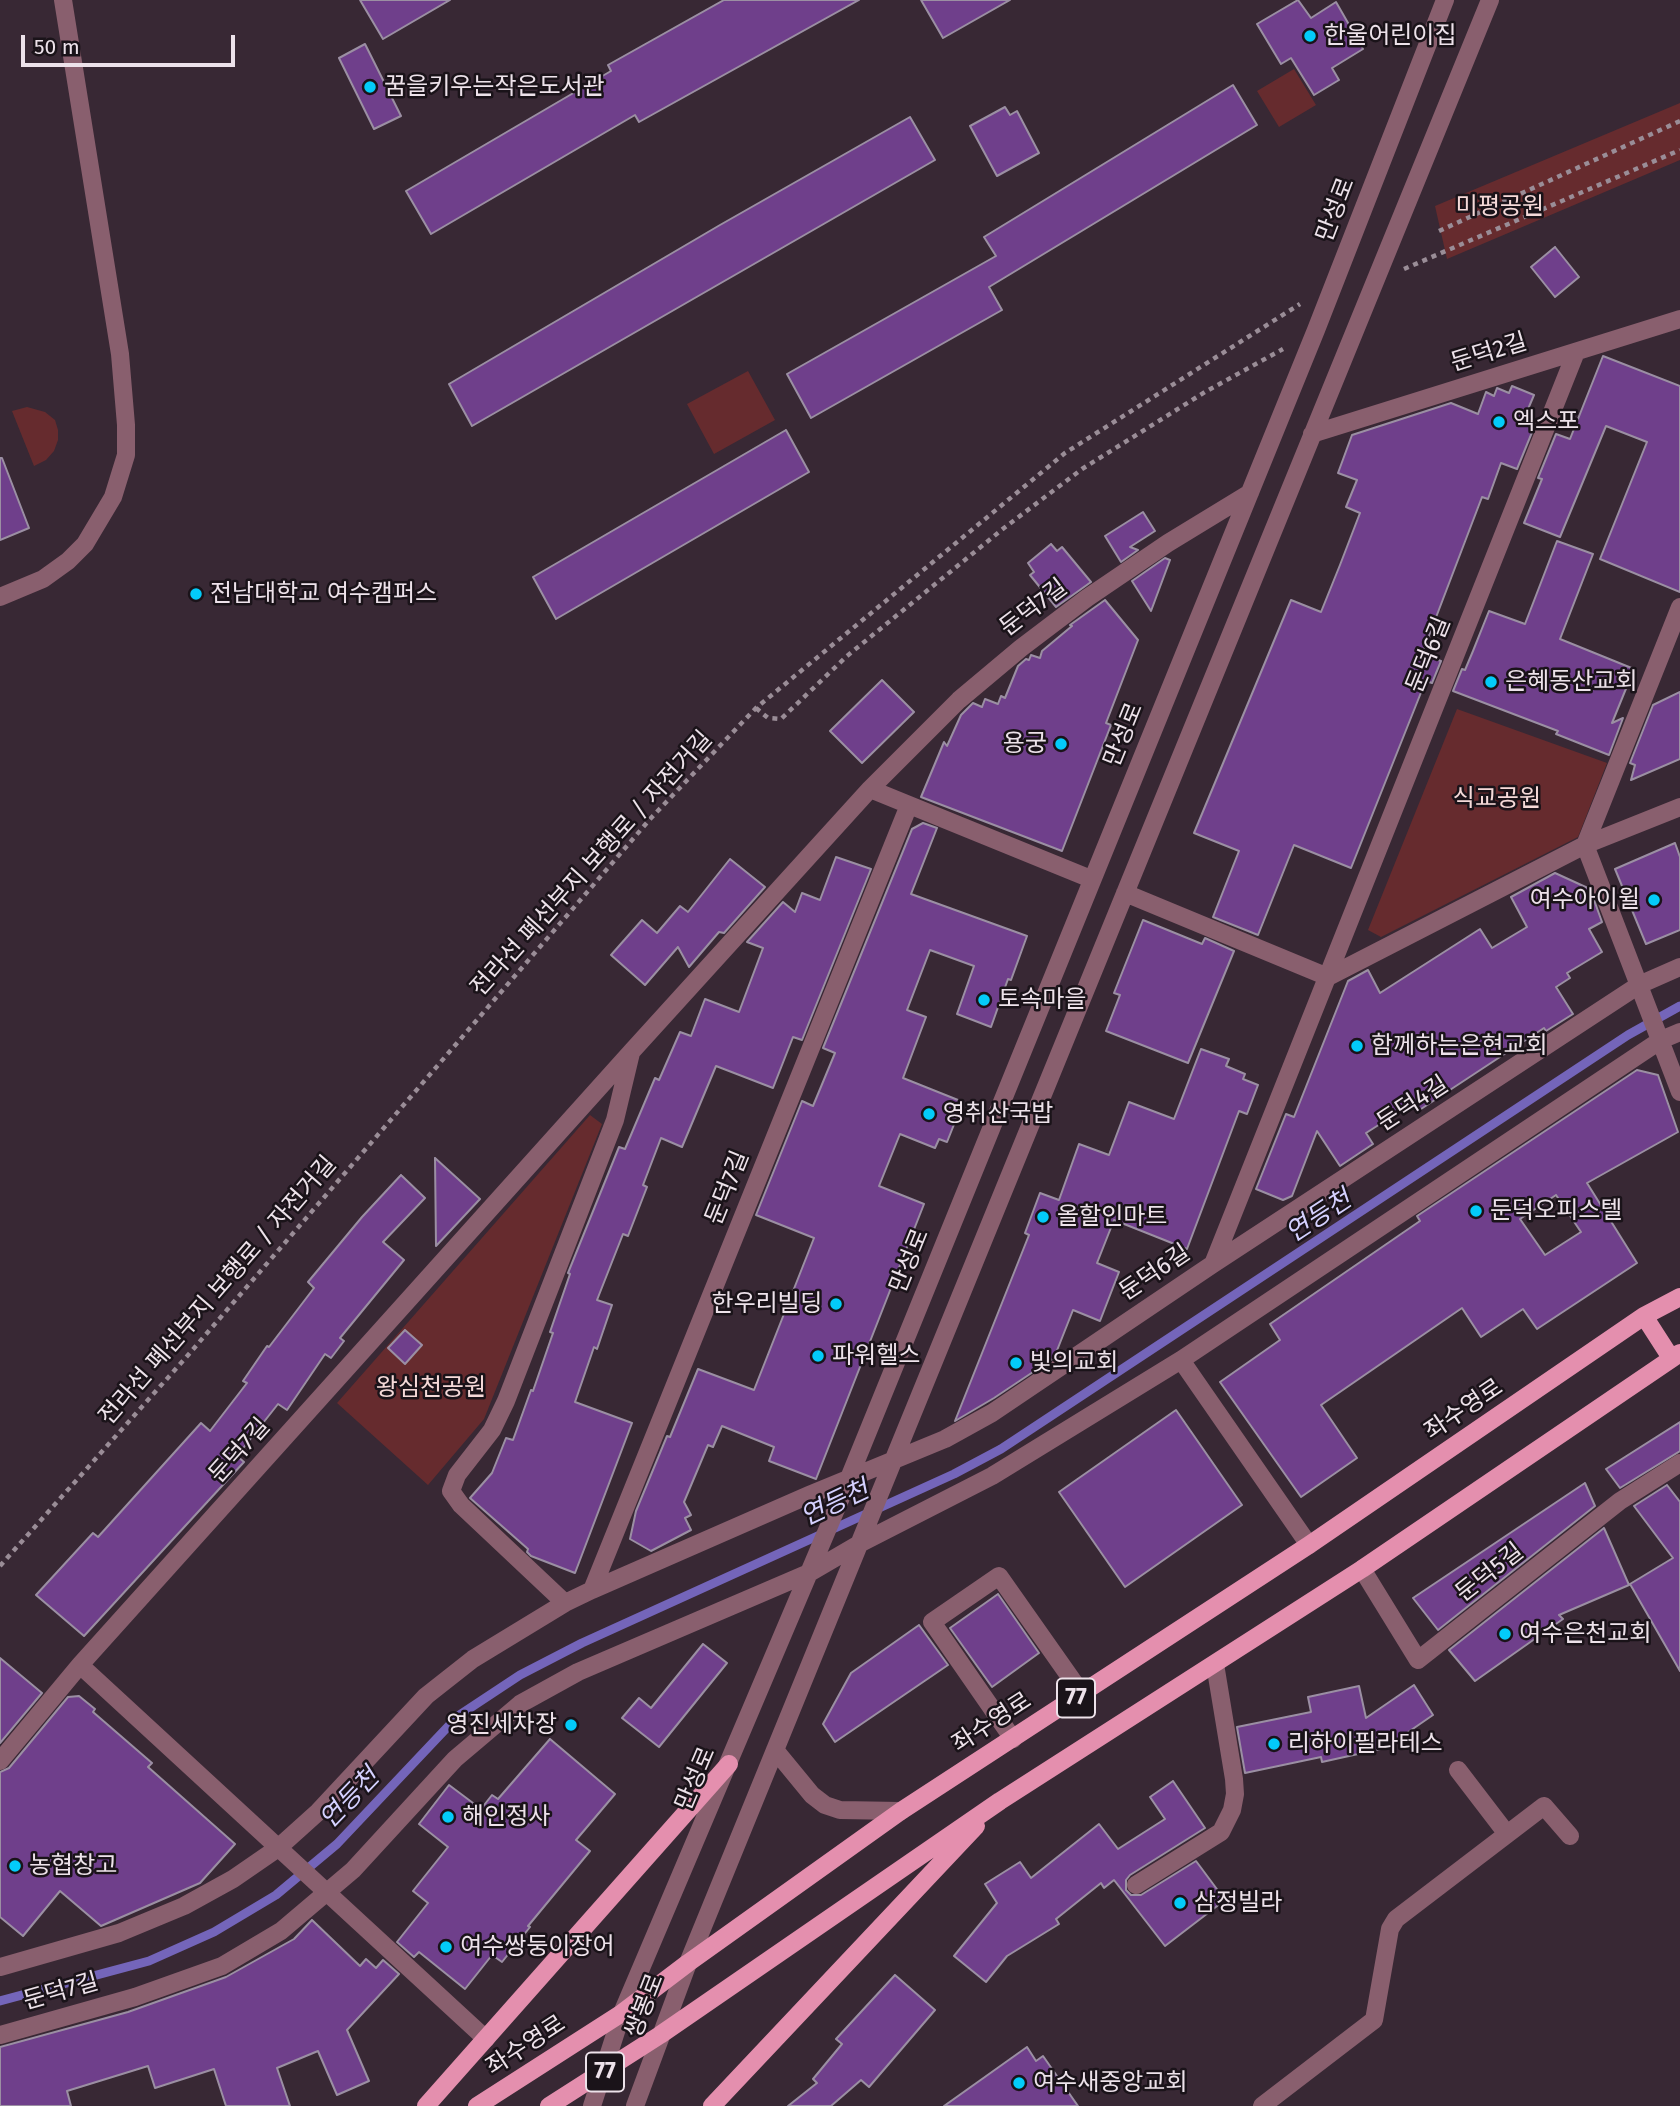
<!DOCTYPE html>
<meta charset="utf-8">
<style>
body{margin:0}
#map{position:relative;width:1680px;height:2106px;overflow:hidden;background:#382834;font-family:"Fira Sans",sans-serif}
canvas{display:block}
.scale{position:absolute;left:21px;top:35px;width:214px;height:32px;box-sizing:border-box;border:4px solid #ede2ea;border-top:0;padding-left:9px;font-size:21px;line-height:24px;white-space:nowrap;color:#ede2ea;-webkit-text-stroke:5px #1a1319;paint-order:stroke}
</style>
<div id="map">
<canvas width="1680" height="2106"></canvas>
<div class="scale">50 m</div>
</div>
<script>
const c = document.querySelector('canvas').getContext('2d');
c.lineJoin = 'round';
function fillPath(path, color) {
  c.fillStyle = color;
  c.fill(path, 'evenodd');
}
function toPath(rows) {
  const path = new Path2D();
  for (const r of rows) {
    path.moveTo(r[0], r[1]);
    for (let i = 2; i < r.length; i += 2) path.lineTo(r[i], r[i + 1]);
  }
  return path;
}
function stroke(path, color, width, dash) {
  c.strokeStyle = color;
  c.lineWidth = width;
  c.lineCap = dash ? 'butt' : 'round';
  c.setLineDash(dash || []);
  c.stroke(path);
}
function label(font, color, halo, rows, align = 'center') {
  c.font = font + ' "Fira Sans","Noto Sans KR",sans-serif';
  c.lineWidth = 5;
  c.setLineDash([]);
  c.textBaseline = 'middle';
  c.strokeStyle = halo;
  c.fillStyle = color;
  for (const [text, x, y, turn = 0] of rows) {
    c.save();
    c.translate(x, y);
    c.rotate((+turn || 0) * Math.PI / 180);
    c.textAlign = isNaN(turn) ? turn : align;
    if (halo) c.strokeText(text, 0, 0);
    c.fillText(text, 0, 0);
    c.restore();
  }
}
const green = toPath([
 [1294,69,1316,105,1279,127,1257,91],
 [1680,103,1680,160,1447,259,1435,206],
 [748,371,775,420,714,454,687,404],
 [27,407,45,412,55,420,58,430,58,440,54,451,46,460,34,466,12,411],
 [1457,709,1607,763,1578,837,1381,937,1368,930],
 [590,1115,602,1124,484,1419,428,1485,337,1403]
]);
const stream = toPath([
 [0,2001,149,1961,214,1932,276,1895,337,1844,458,1716,520,1675,582,1643,954,1474,1001,1449,1628,1035,1680,1006]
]);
const building = toPath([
 [360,0,450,0,383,39,360,0],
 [724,0,859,0,639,122,635,115,431,234,406,191,611,71,608,65,724,0],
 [921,0,1010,0,943,38,921,0],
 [1298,0,1311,18,1336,2,1363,49,1332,68,1339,80,1314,95,1291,58,1281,64,1257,24,1298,0],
 [365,44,401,116,374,129,339,58,365,44],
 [1233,85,1257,125,989,287,1002,310,811,418,787,374,996,256,984,237,1233,85],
 [1005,107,1010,115,1017,111,1039,153,997,176,970,126,1005,107],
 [910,117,935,160,472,426,449,384,720,225,910,117],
 [1555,247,1579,277,1555,297,1531,267,1555,247],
 [1603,356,1680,386,1680,592,1600,559,1647,442,1606,426,1560,537,1524,523,1542,479,1538,478,1556,434,1570,439,1603,356],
 [1512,386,1534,395,1523,421,1535,425,1517,469,1501,463,1488,499,1482,497,1422,654,1441,661,1432,683,1426,681,1424,685,1351,868,1294,845,1258,935,1213,917,1239,851,1194,833,1291,600,1321,612,1340,565,1360,513,1346,507,1357,480,1338,473,1352,435,1451,403,1478,414,1486,392,1494,396,1497,388,1509,393,1512,386],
 [786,430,809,472,556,619,533,577,786,430],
 [0,458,2,458,29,528,0,540,0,458],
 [1143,512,1155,531,1130,547,1138,550,1121,562,1105,536,1143,512],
 [1557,541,1593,554,1560,639,1634,669,1612,723,1623,718,1609,755,1556,734,1558,731,1453,691,1462,669,1465,670,1473,651,1489,611,1525,624,1557,541],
 [1051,544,1057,551,1062,547,1091,582,1056,607,1030,575,1034,572,1028,563,1051,544],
 [1165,558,1170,560,1151,611,1132,581,1165,558],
 [1105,600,1138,640,1106,723,1111,725,1062,851,921,797,944,742,947,746,961,715,973,703,982,707,985,699,998,704,1001,696,1005,698,1018,666,1026,659,1029,660,1031,655,1040,658,1042,651,1072,626,1070,625,1105,600],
 [882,680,914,712,862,763,830,731,882,680],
 [1680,692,1680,759,1631,780,1635,765,1630,763,1653,705,1680,692],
 [923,823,937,828,911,894,1027,936,1011,980,1008,979,991,1027,957,1014,974,966,930,950,907,1010,926,1017,903,1078,963,1102,947,1142,939,1139,935,1148,900,1134,879,1186,924,1204,816,1479,769,1461,774,1447,722,1426,713,1447,708,1445,684,1502,691,1515,685,1518,691,1530,651,1551,630,1539,636,1511,667,1436,670,1437,698,1369,754,1390,814,1238,756,1215,802,1101,813,1106,835,1053,823,1048,912,829,923,823],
 [1675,843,1680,857,1680,930,1646,944,1615,869,1675,843],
 [836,857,871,869,802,1040,793,1037,773,1088,716,1066,682,1147,661,1138,643,1185,647,1187,628,1236,623,1234,597,1300,612,1305,597,1349,594,1347,575,1402,632,1423,575,1573,531,1556,527,1552,528,1549,470,1498,492,1473,506,1438,513,1440,531,1390,533,1391,553,1333,550,1332,570,1274,568,1273,619,1147,625,1149,655,1078,659,1080,680,1032,691,1036,705,999,739,1012,763,948,747,942,783,902,795,912,802,893,820,900,836,857],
 [730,859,765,887,724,933,719,932,689,967,678,947,645,985,611,955,642,920,657,933,680,906,688,912,730,859],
 [1555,873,1590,889,1602,922,1589,929,1602,952,1567,973,1570,978,1556,987,1573,1014,1546,1031,1544,1028,1418,1111,1413,1103,1366,1133,1373,1144,1340,1166,1317,1131,1292,1196,1283,1200,1256,1189,1286,1114,1294,1117,1348,981,1368,970,1380,993,1480,929,1492,948,1527,927,1511,897,1555,873],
 [1143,920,1202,944,1205,938,1234,951,1188,1063,1106,1031,1120,995,1114,993,1143,920],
 [1201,1049,1229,1059,1226,1066,1245,1074,1243,1079,1258,1085,1247,1114,1239,1111,1187,1249,1114,1220,1097,1263,1119,1272,1100,1321,1073,1310,1054,1358,994,1398,955,1421,1029,1235,1025,1233,1040,1193,1059,1200,1079,1144,1109,1155,1129,1102,1174,1119,1201,1049],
 [1637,1070,1658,1075,1678,1132,1587,1183,1637,1263,1537,1329,1523,1309,1481,1337,1462,1308,1321,1405,1357,1458,1301,1497,1220,1382,1280,1340,1270,1324,1420,1221,1417,1216,1637,1070],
 [1556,1195,1581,1232,1545,1255,1520,1219,1556,1195],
 [435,1158,480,1199,436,1246,435,1158],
 [401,1175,425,1198,383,1242,404,1260,340,1338,344,1341,331,1358,325,1354,287,1410,278,1404,237,1456,244,1462,84,1636,36,1595,93,1533,98,1537,201,1423,210,1431,247,1383,243,1381,267,1346,269,1347,314,1288,308,1282,362,1217,401,1175],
 [405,1330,422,1345,405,1364,388,1348,405,1330],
 [1176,1410,1242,1505,1125,1587,1059,1492,1176,1410],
 [1680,1422,1680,1451,1620,1488,1606,1469,1680,1422],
 [1585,1483,1595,1506,1438,1630,1413,1598,1585,1483],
 [1667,1485,1680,1502,1680,1671,1630,1584,1673,1558,1634,1506,1667,1485],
 [1604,1528,1629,1585,1559,1615,1563,1619,1475,1681,1449,1650,1604,1528],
 [998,1594,1039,1653,992,1687,950,1628,998,1594],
 [919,1625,948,1665,835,1742,823,1724,851,1673,919,1625],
 [703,1644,727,1663,659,1747,622,1718,639,1698,651,1708,703,1644],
 [0,1658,42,1693,0,1743,0,1658],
 [1414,1685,1433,1715,1385,1748,1322,1762,1321,1757,1245,1773,1237,1727,1311,1712,1308,1697,1359,1686,1366,1718,1414,1685],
 [79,1696,95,1709,93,1712,152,1763,148,1767,235,1844,200,1883,101,1926,60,1891,23,1936,0,1917,0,1772,9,1768,68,1697,79,1696],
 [550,1739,615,1794,576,1840,590,1851,528,1926,530,1927,502,1962,492,1955,465,1989,419,1952,414,1957,397,1942,428,1903,413,1891,448,1847,419,1824,449,1785,481,1809,492,1795,498,1799,550,1739],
 [1173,1781,1205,1828,1130,1875,1126,1880,1126,1890,1131,1895,1141,1895,1196,1861,1225,1900,1165,1946,1114,1880,1104,1888,1101,1883,1056,1919,1059,1924,1007,1956,986,1982,954,1956,997,1903,985,1884,1020,1862,1031,1878,1099,1824,1118,1849,1165,1819,1150,1797,1173,1781],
 [312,1920,360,1966,366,1959,376,1968,383,1960,399,1974,347,2030,369,2081,337,2095,318,2051,277,2068,290,2106,226,2106,214,2069,155,2088,148,2066,67,2091,71,2106,0,2106,0,2047,128,2012,226,1977,294,1939,312,1920],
 [895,1975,935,2010,869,2087,861,2080,831,2106,788,2106,817,2083,813,2079,842,2044,836,2039,895,1975],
 [1027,2047,1036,2061,1043,2056,1078,2106,944,2106,1027,2047]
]);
const path = toPath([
 [1439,231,1680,121],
 [1404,269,1680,150],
 [756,708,768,718,781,719,847,656,1004,528,1082,469,1205,392,1283,349],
 [0,1566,189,1354,651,818,756,708,1065,453,1300,304]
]);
const minor = toPath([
 [1312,434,1680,319],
 [0,597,43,579,68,561,85,544,113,497,126,455,126,425,120,354,63,0],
 [1680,607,1585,845,1680,1092],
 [870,789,1091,879],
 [1125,893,1328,977,1585,845,1680,807],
 [1213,1264,1576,352],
 [1181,1360,1309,1545],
 [1362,1569,1418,1660,1620,1501,1680,1463],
 [592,1590,909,805],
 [565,1603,461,1505,451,1491,457,1475,492,1430,506,1401,615,1120,631,1053],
 [80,1665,486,2039],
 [1013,1739,932,1622,999,1576,1082,1694],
 [775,1750,812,1795,825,1805,840,1810,901,1811],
 [0,1761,80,1665,632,1051,870,789,959,700,1021,648,1087,598,1168,543,1250,493],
 [1458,1770,1507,1834],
 [1136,1885,1221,1832,1232,1810,1235,1794,1234,1779,1215,1664],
 [0,1967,119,1933,184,1906,233,1879,278,1848,318,1812,426,1696,473,1659,565,1603,592,1590,809,1495,945,1439,992,1413,1213,1264,1639,985,1680,967],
 [0,2035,135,1997,222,1966,281,1931,353,1870,455,1759,520,1704,578,1672,811,1572,859,1544,992,1476,1181,1360,1661,1040,1680,1032],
 [592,2106,622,2013,845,1488,1316,330,1445,0],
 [635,2106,688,1963,1490,0],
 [1262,2106,1374,2020,1390,1929,1396,1919,1544,1806,1570,1836]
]);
const major = toPath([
 [1644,1316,1671,1358],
 [426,2106,729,1764],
 [477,2106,622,2013,688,1963,901,1811,1309,1545,1644,1316,1680,1297],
 [549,2106,660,2035,1000,1801,1362,1569,1680,1353],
 [712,2106,976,1826]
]);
const markers = [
 [1310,36,7,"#03cbf9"],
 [370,87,7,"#03cbf9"],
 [1499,422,7,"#03cbf9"],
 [196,594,7,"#03cbf9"],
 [1491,682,7,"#03cbf9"],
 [1061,744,7,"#03cbf9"],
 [1654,900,7,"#03cbf9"],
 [984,1000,7,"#03cbf9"],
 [1357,1046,7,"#03cbf9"],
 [929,1114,7,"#03cbf9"],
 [1476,1211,7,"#03cbf9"],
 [1043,1217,7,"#03cbf9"],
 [836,1304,7,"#03cbf9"],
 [818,1356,7,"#03cbf9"],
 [1016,1363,7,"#03cbf9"],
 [1505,1634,7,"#03cbf9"],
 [571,1725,7,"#03cbf9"],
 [1274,1744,7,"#03cbf9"],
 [448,1817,7,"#03cbf9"],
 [15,1866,7,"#03cbf9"],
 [1180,1903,7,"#03cbf9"],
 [446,1947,7,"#03cbf9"],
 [1019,2083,7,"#03cbf9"]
];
const shields = [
 [1076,1698,38],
 [605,2072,38]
];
const shieldNames = [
 ["77",1076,1698],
 ["77",605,2072]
];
const poiNames = [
 ["한울어린이집",1324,36],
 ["꿈을키우는작은도서관",384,87],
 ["엑스포",1513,422],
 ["전남대학교 여수캠퍼스",210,594],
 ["은혜동산교회",1505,682],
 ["용궁",1047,744,"right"],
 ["여수아이윌",1640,900,"right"],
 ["토속마을",998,1000],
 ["함께하는은현교회",1371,1046],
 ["영취산국밥",943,1114],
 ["둔덕오피스텔",1490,1211],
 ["올할인마트",1057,1217],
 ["한우리빌딩",822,1304,"right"],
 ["파워헬스",832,1356],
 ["빛의교회",1030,1363],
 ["여수은천교회",1519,1634],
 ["영진세차장",557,1725,"right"],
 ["리하이필라테스",1288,1744],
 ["해인정사",462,1817],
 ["농협창고",29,1866],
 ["삼정빌라",1194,1903],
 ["여수쌍둥이장어",460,1947],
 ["여수새중앙교회",1033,2083]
];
const parkNames = [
 ["미평공원",1500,207],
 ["식교공원",1497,799],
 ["왕심천공원",431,1388]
];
const streetNames = [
 ["만성로",1336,210,-69],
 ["둔덕2길",1489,353,-17],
 ["둔덕7길",1034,608,-37],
 ["둔덕6길",1429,655,-68],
 ["만성로",1124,735,-68],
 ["전라선 폐선부지 보행로 / 자전거길",592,864,-48],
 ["둔덕4길",1413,1104,-33],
 ["둔덕7길",728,1188,-68],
 ["만성로",910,1261,-68],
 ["둔덕6길",1155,1273,-34],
 ["전라선 폐선부지 보행로 / 자전거길",218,1291,-49],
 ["좌수영로",1464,1410,-34],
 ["둔덕7길",240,1451,-48],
 ["둔덕5길",1490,1573,-38],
 ["좌수영로",992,1723,-33],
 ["만성로",696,1779,-67],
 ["둔덕7길",61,1992,-16],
 ["쌍봉로",645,2006,-69],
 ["좌수영로",526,2046,-33]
];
const waterNames = [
 ["연등천",1319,1217,-33],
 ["연등천",835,1504,-25],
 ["연등천",350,1799,-46]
];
fillPath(green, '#662b2e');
stroke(stream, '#7465ba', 9);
fillPath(building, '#6f3f8b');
stroke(building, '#9b8fa3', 2);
stroke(path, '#9a8d97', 4.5, [5, 5]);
stroke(minor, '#895f6e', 18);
stroke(major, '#e48fae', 18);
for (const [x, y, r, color] of markers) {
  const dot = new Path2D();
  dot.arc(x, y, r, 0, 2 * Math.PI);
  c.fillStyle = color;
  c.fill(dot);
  stroke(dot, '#1a1319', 2.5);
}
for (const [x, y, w] of shields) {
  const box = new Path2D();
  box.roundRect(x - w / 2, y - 19.5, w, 39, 5);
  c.fillStyle = '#1a1319';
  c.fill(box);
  stroke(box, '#ede2ea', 2);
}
label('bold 23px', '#ede2ea', null, shieldNames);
label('24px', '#ede2ea', '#1a1319', poiNames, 'left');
label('24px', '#f5d9d8', '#1a1319', parkNames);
label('24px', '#ede2ea', '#1a1319', streetNames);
label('italic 26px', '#d5d1ff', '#1a1319', waterNames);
</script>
